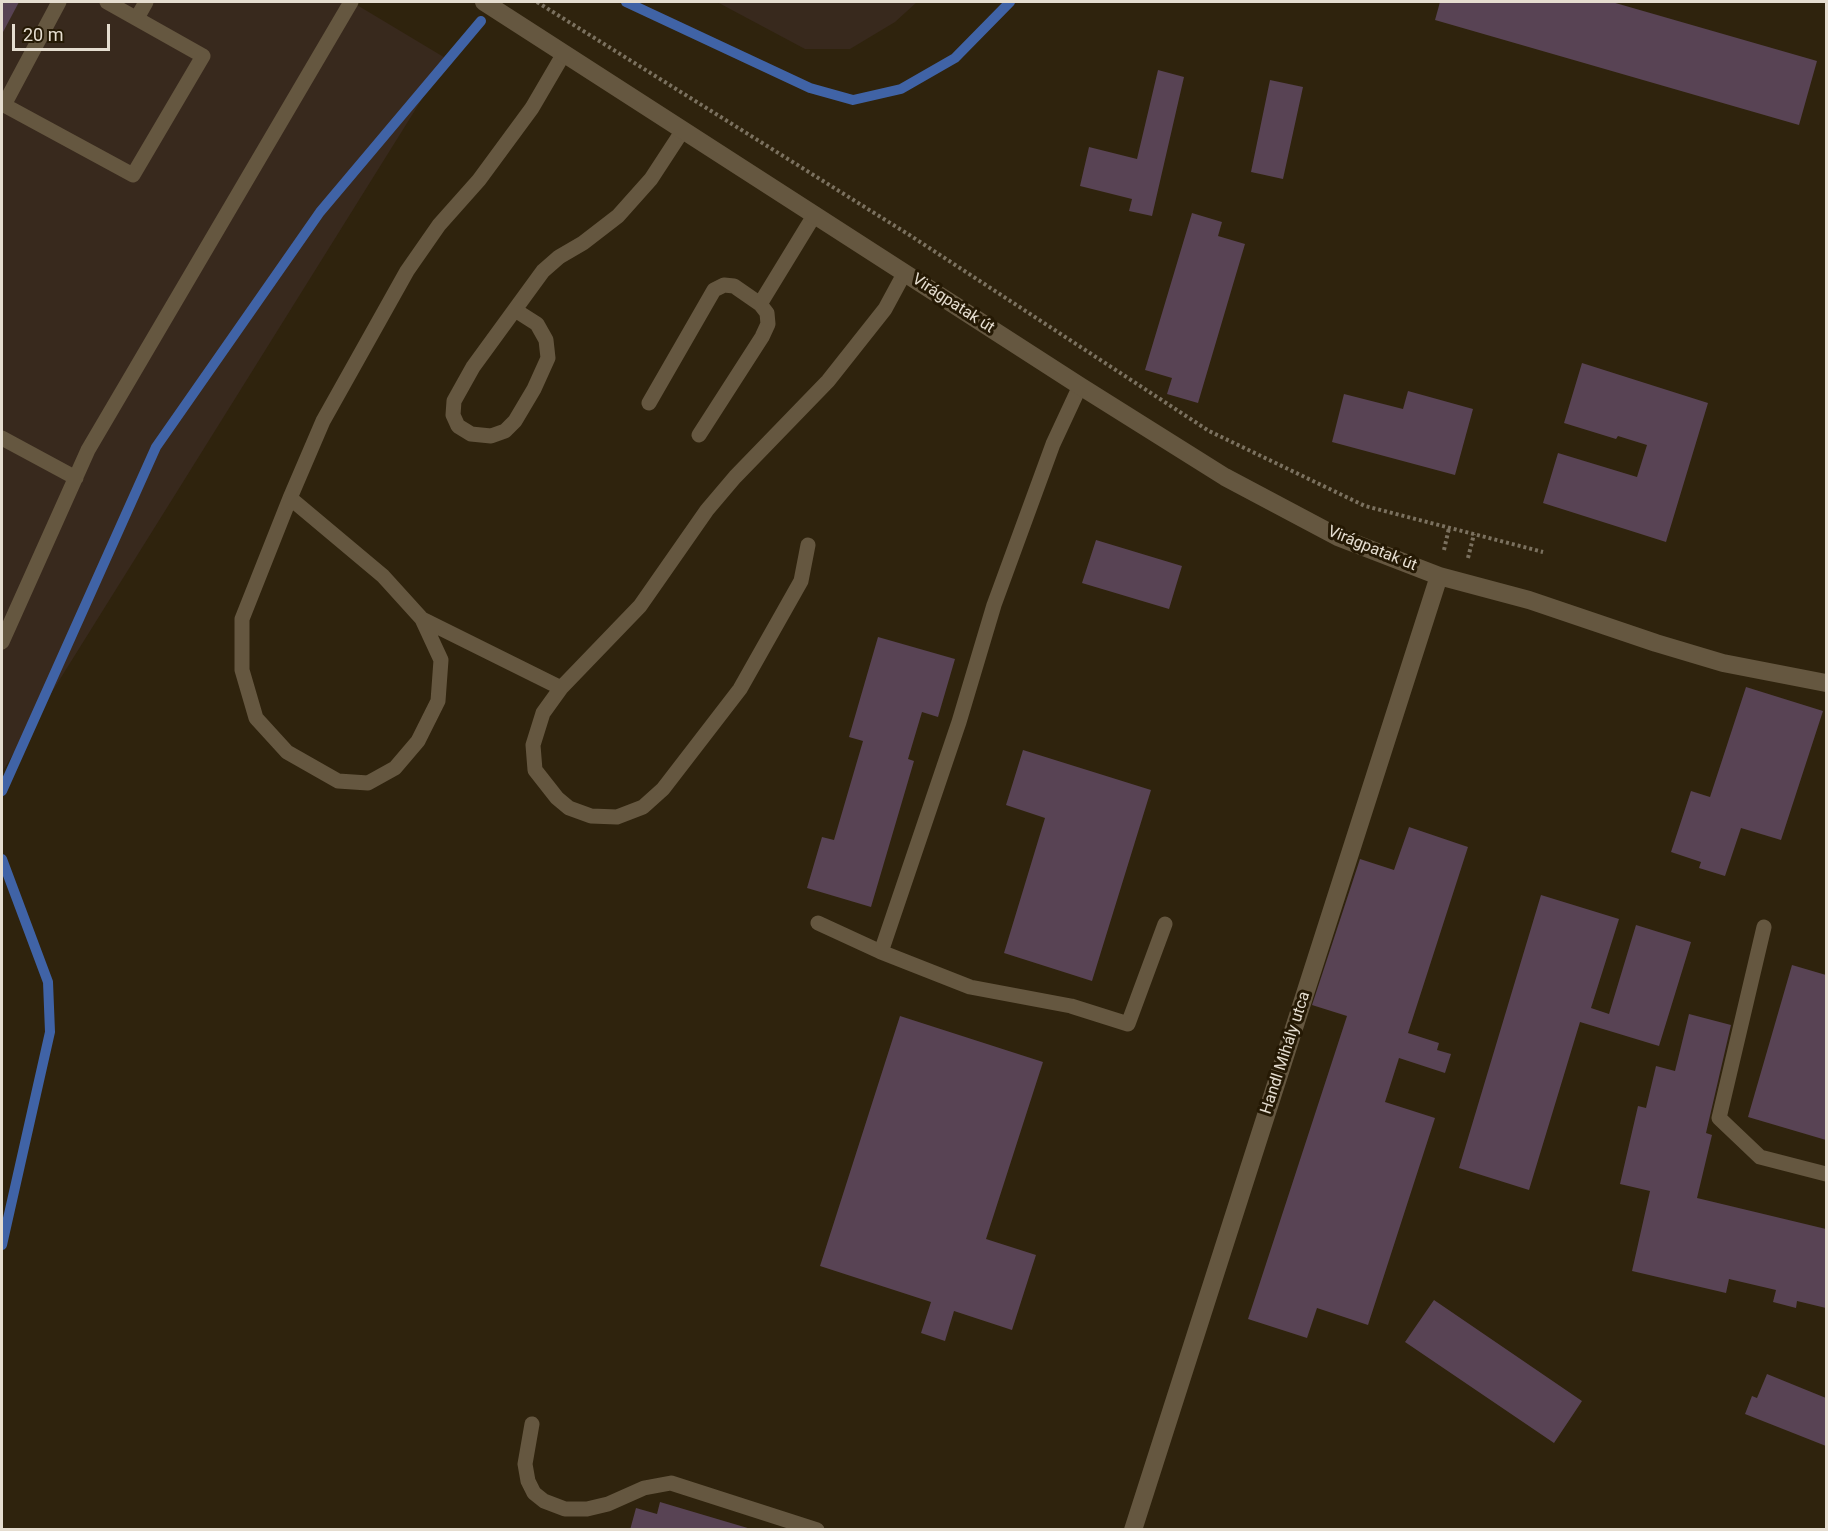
<!DOCTYPE html>
<meta charset="utf-8">
<style>
body{margin:0}
#map{position:relative;width:1828px;height:1531px;overflow:hidden;background:#2f230d;font-family:Roboto,sans-serif}
canvas{display:block}
.frame{position:absolute;inset:0;border:3px solid #e5ddd0;pointer-events:none}
.scale{position:absolute;left:12px;top:24px;width:98px;height:27px;box-sizing:border-box;border:3px solid #e5ddd0;border-top:0;padding-left:8px;font-size:18px;line-height:21px;white-space:nowrap;color:#e5ddd0;-webkit-text-stroke:4px #251904;paint-order:stroke}
</style>
<div id="map">
<canvas width="1828" height="1531"></canvas>
<div class="frame"></div>
<div class="scale">20 m</div>
</div>
<script>
const c = document.querySelector('canvas').getContext('2d');
c.lineJoin = 'round';
function fillPath(path, color) {
  c.fillStyle = color;
  c.fill(path, 'evenodd');
}
function toPath(rows) {
  const path = new Path2D();
  for (const r of rows) {
    path.moveTo(r[0], r[1]);
    for (let i = 2; i < r.length; i += 2) path.lineTo(r[i], r[i + 1]);
  }
  return path;
}
function stroke(path, color, width, dash) {
  c.strokeStyle = color;
  c.lineWidth = width;
  c.lineCap = dash ? 'butt' : 'round';
  c.setLineDash(dash || []);
  c.stroke(path);
}
function label(font, color, halo, rows, align = 'center') {
  c.font = font + ' Roboto,sans-serif';
  c.lineWidth = 6;
  c.setLineDash([]);
  c.textBaseline = 'middle';
  c.strokeStyle = halo;
  c.fillStyle = color;
  for (const [text, x, y, turn = 0] of rows) {
    c.save();
    c.translate(x, y);
    c.rotate((+turn || 0) * Math.PI / 180);
    c.textAlign = isNaN(turn) ? turn : align;
    if (halo) c.strokeText(text, 0, 0);
    c.fillText(text, 0, 0);
    c.restore();
  }
}
const industrial = toPath([
 [2,2,352,2,447,59,2,772],
 [717,2,917,2,895,22,850,49,805,49]
]);
const stream = toPath([
 [626,2,810,88,853,100,901,89,955,58,1010,2],
 [2,791,156,447,320,212,481,21],
 [2,859,48,982,50,1032,2,1245]
]);
const building = toPath([
 [2,2,19,2,2,34],
 [1440,2,1612,2,1817,61,1799,125,1435,20],
 [1158,70,1184,77,1152,216,1129,211,1132,199,1080,186,1089,147,1137,159],
 [1270,80,1303,87,1283,179,1251,172],
 [1192,213,1222,222,1218,236,1245,244,1198,403,1167,394,1172,378,1145,370],
 [1582,363,1708,403,1666,542,1543,503,1558,453,1637,477,1647,445,1618,436,1616,439,1564,423],
 [1408,391,1473,409,1455,475,1332,442,1344,394,1403,409],
 [1096,540,1182,566,1169,609,1082,583],
 [878,637,955,659,938,717,922,712,908,759,914,761,871,907,807,888,822,837,834,840,863,741,849,737],
 [1746,687,1823,711,1781,840,1741,828,1725,876,1699,868,1701,862,1671,852,1691,791,1710,797],
 [1023,750,1151,790,1092,981,1004,953,1045,818,1006,805],
 [1409,827,1468,847,1408,1033,1439,1043,1437,1050,1451,1054,1445,1073,1399,1058,1385,1102,1435,1118,1368,1325,1317,1308,1307,1338,1248,1319,1347,1016,1312,1005,1360,859,1394,870],
 [1541,895,1619,919,1591,1008,1609,1014,1636,925,1691,942,1659,1046,1580,1022,1529,1190,1459,1168],
 [1792,965,1826,975,1826,1140,1748,1117],
 [1689,1014,1731,1025,1706,1133,1712,1135,1697,1198,1826,1229,1826,1308,1797,1301,1796,1308,1773,1302,1776,1290,1729,1279,1726,1293,1632,1271,1650,1191,1620,1184,1638,1106,1646,1108,1656,1066,1675,1071],
 [900,1016,1043,1062,986,1239,1036,1255,1012,1330,954,1311,945,1341,921,1333,931,1302,820,1266],
 [1434,1300,1582,1401,1554,1443,1405,1342],
 [1767,1374,1826,1398,1826,1446,1745,1414,1752,1396,1757,1398],
 [660,1502,751,1529,751,1530,630,1530,636,1508,657,1514]
]);
const path = toPath([
 [537,2,911,236,1209,431,1365,506,1543,552],
 [1444,550,1449,528],
 [1468,558,1474,534]
]);
const lane = toPath([
 [59,2,4,105,133,175,203,56,107,2],
 [137,18,146,2],
 [515,310,537,324,546,340,548,358,534,389,515,421,505,431,491,436,471,434,458,426,453,415,454,401,473,367,543,271,559,257,583,243,618,216,651,179,683,130],
 [1080,386,1053,444,994,605,959,722,881,952,970,987,1071,1006,1128,1024,1165,924],
 [649,403,714,290,724,285,734,286,760,304],
 [699,435,762,337,768,324,767,313,760,304,815,214],
 [2,438,76,478],
 [290,498,383,576,422,619,441,660,438,701,418,741,395,768,368,783,338,781,287,752,256,718,242,670,242,619,290,498,323,421,407,271,439,225,479,180,532,108,563,55],
 [808,545,801,581,740,689,663,789,643,807,617,817,591,816,569,808,557,798,535,770,533,745,543,713,561,688,640,606,707,510,735,477,828,381,885,309,905,272],
 [422,619,561,688],
 [2,642,88,450,351,2],
 [818,923,881,952],
 [1764,927,1719,1118,1760,1157,1826,1174],
 [532,1424,525,1464,528,1481,534,1493,544,1501,565,1509,587,1509,608,1504,644,1488,671,1483,817,1530]
]);
const street = toPath([
 [484,2,1080,386,1225,477,1338,537,1439,576,1529,600,1656,643,1723,663,1826,683],
 [1133,1530,1439,576]
]);
const streetNames = [
 ["Virágpatak út",953,304,33],
 ["Virágpatak út",1372,549,22],
 ["Handl Mihály utca",1286,1053,-72]
];
fillPath(industrial, '#38291d');
stroke(stream, '#4063a6', 10);
fillPath(building, '#584354');
stroke(path, '#7b715f', 4, [3, 3]);
stroke(lane, '#655740', 15);
stroke(street, '#655740', 18);
label('16px', '#e5ddd0', '#251904', streetNames);
</script>
